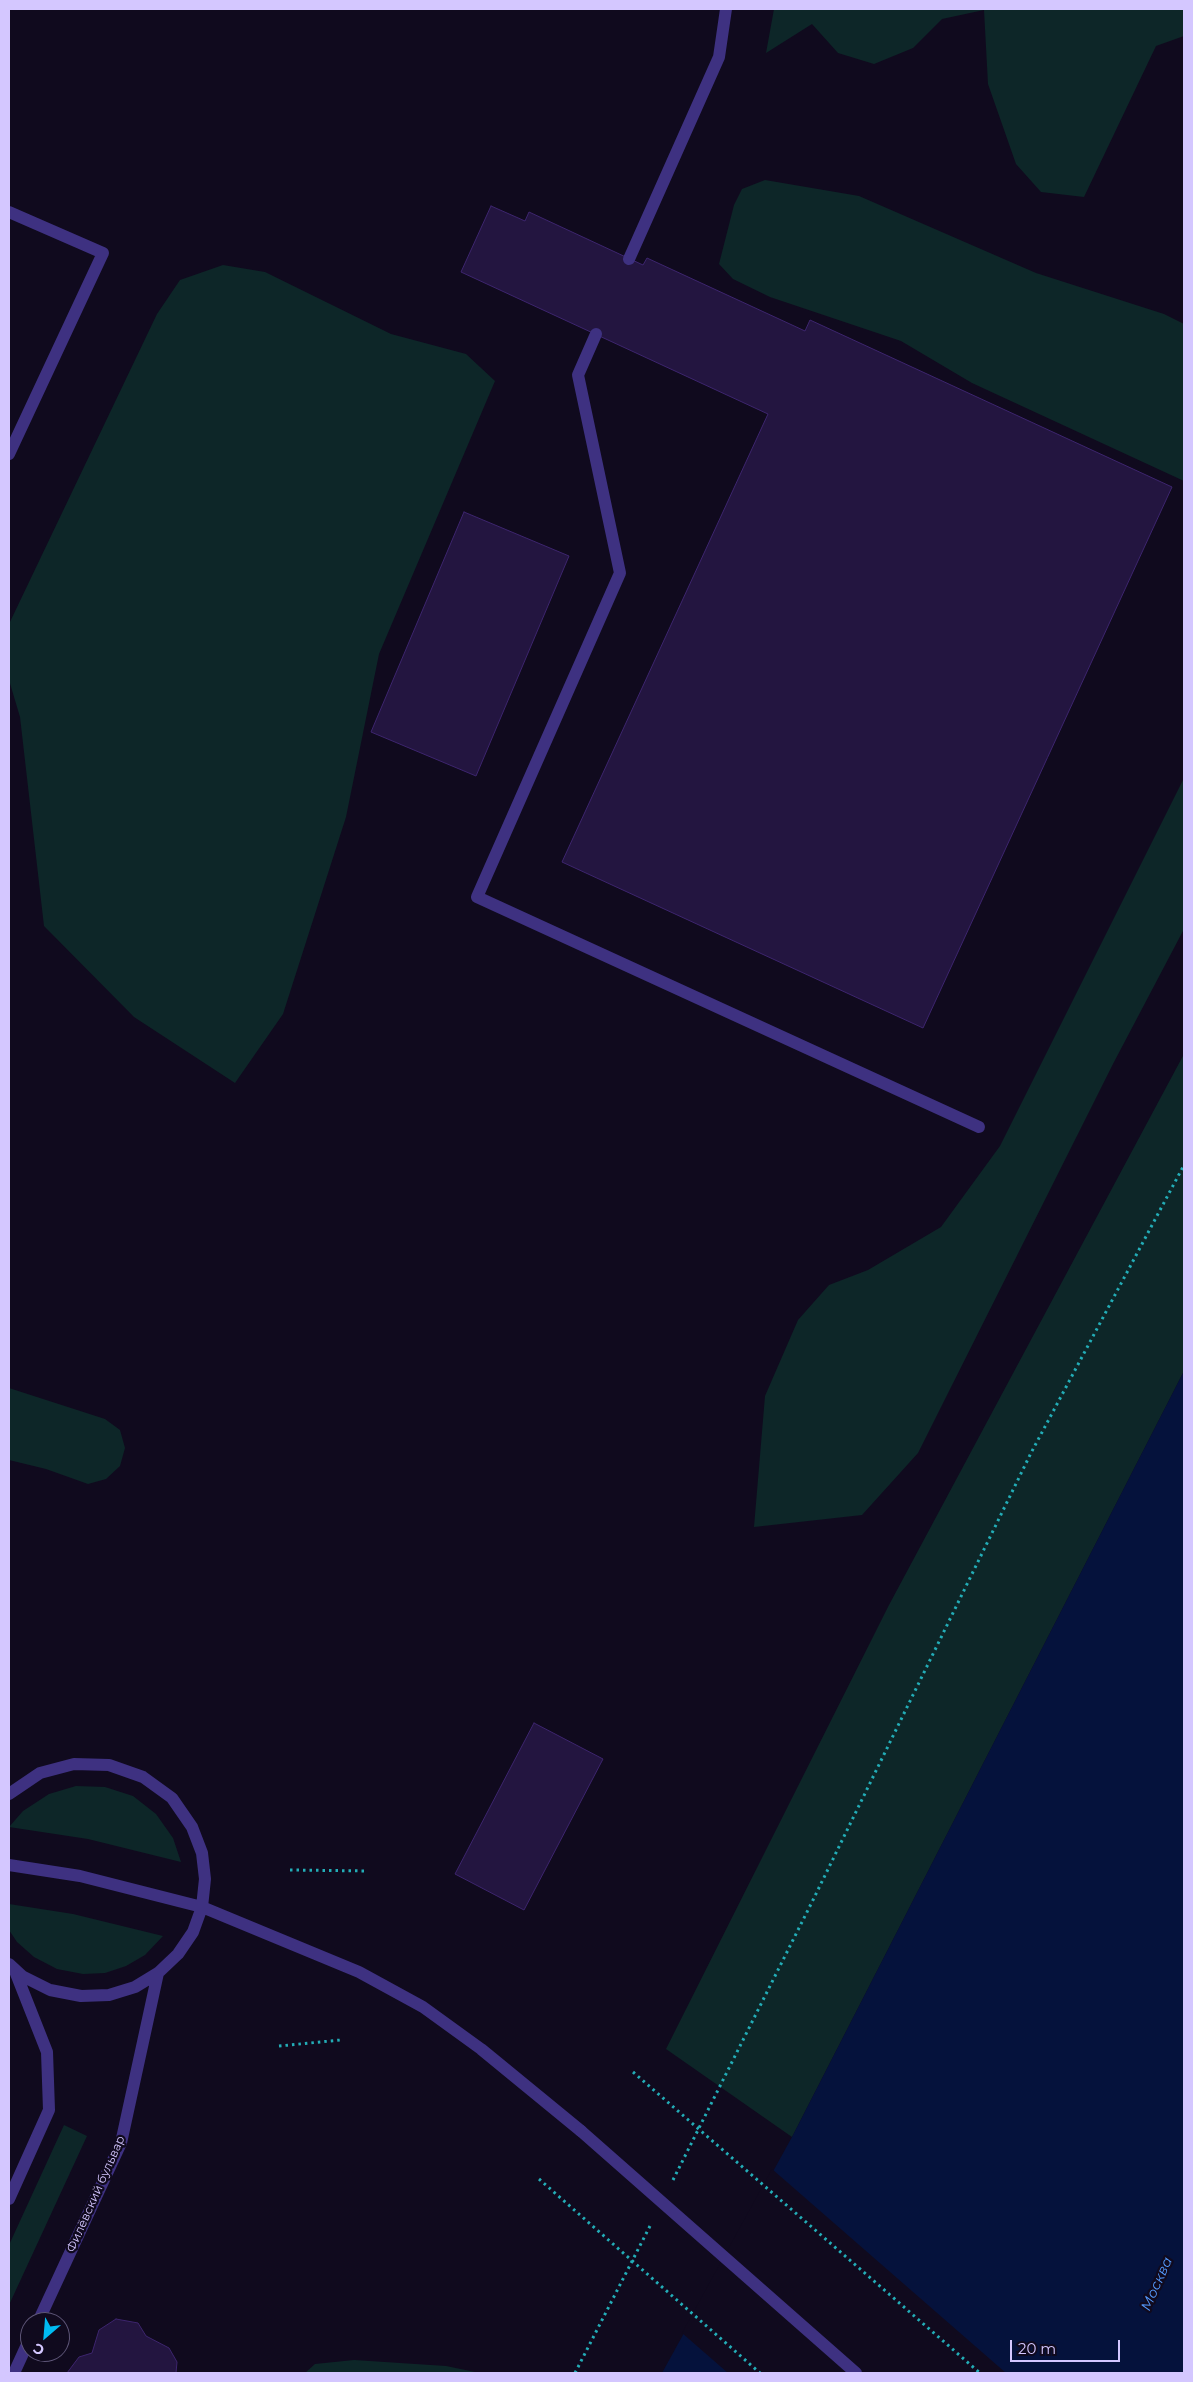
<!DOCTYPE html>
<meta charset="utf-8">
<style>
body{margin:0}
#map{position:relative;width:1193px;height:2382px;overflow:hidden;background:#100a1e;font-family:Montserrat,sans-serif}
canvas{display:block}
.frame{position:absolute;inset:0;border:10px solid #d4c7ff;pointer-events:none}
.north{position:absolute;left:20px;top:2312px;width:50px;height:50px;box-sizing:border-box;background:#100a1e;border:1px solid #5e5678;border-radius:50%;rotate:207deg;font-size:14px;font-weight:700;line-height:20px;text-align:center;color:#d4c7ff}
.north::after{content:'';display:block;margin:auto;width:18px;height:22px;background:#00bbf2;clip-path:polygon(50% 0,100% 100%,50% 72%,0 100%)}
.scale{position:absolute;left:1010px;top:2340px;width:110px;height:22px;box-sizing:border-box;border:2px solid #d4c7ff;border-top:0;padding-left:6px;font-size:15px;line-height:18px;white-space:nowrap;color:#d4c7ff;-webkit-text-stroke:4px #100a1e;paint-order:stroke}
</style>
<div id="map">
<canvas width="1193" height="2382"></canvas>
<div class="frame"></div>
<div class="north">С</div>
<div class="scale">20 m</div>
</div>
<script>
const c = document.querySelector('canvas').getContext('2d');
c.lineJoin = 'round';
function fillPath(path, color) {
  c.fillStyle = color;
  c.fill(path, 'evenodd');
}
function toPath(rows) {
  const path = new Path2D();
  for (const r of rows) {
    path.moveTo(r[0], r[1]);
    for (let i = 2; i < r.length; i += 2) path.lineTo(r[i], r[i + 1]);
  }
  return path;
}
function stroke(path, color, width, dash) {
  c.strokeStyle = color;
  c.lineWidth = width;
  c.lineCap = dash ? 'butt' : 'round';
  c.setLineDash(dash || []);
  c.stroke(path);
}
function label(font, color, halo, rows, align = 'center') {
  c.font = font + ' Montserrat,sans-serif';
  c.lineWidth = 4.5;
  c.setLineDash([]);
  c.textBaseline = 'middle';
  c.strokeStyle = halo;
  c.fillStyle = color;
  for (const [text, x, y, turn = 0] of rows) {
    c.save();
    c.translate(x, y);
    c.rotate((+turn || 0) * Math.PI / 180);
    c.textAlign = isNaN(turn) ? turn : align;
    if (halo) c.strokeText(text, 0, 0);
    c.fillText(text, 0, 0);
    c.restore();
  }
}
const green = toPath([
 [774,9,1184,9,1184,36,1156,46,1084,197,1041,192,1016,164,988,84,984,10,942,19,913,48,874,64,838,53,812,24,766,53],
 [765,180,859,196,1036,273,1164,314,1184,324,1184,481,972,383,901,341,770,297,733,279,719,264,734,205,742,189],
 [223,265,265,272,391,334,466,354,495,381,379,654,346,817,283,1014,235,1083,134,1017,44,926,20,717,9,680,9,624,157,314,180,280],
 [1184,778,1184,929,1114,1062,918,1453,862,1515,754,1527,765,1396,798,1320,829,1285,868,1270,941,1227,1000,1146],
 [1184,1054,1184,1371,792,2137,666,2049,889,1605],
 [9,1388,105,1419,120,1430,125,1448,120,1466,106,1479,88,1484,46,1469,9,1460],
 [76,1786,105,1787,133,1796,156,1814,173,1838,181,1862,88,1839,9,1827,23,1811,49,1794],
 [9,1904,73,1914,163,1936,145,1955,126,1966,105,1973,83,1974,57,1969,34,1957,17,1942,9,1930],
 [64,2125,87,2136,9,2305,9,2245],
 [354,2360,446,2366,480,2373,305,2373,315,2364]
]);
const water = toPath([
 [1184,1371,1184,2373,662,2373,792,2137]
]);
const pier = toPath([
 [772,2169,1006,2373,728,2373,682,2333]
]);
const building = toPath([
 [491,206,525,221,529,212,643,265,647,258,805,331,810,320,1172,487,923,1028,562,862,768,414,461,272,491,206],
 [464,512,569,556,476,776,371,732,464,512],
 [534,1723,603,1759,524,1910,455,1874,534,1723],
 [116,2319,138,2323,146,2336,169,2348,177,2362,176,2373,67,2373,79,2357,92,2353,99,2330,116,2319]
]);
const path = toPath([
 [290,1870,368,1871],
 [279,2046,341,2040],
 [673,2180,813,1900,1031,1453,1184,1165],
 [575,2373,650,2226]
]);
const service = toPath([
 [9,212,103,253,9,454],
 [629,259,719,57,726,9],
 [596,334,578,375,620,573,477,897,979,1127]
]);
const tertiary = toPath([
 [9,1794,40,1773,74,1764,109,1765,143,1777,172,1798,192,1827,202,1853,205,1879,202,1907,193,1932,178,1954,158,1973,135,1987,109,1995,81,1996,50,1990,22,1976,9,1964],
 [9,1865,80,1876,202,1907,359,1972,423,2007,481,2049,581,2131],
 [9,2199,49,2110,47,2052,15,1971],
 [38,2322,121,2143,158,1973],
 [14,2373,30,2338]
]);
const pathBridge = toPath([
 [633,2072,980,2373],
 [539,2179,760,2373]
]);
const tertiaryBridge = toPath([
 [581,2131,856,2373]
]);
const streetNames = [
 ["Филёвский бульвар",96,2194,-66]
];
const waterNames = [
 ["Москва",1157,2284,-66]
];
fillPath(green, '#0d2628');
fillPath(water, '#05123c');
fillPath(pier, '#100a1e');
fillPath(building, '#231540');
stroke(building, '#3d256e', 1);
stroke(path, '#23adb7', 3, [2.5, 4]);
stroke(service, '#3e3181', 12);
stroke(tertiary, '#3e3181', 12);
stroke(pathBridge, '#23adb7', 3, [2.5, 4]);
stroke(tertiaryBridge, '#3e3181', 12);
label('12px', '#d4c7ff', '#100a1e', streetNames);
label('italic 14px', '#559bff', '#100a1e', waterNames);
</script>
